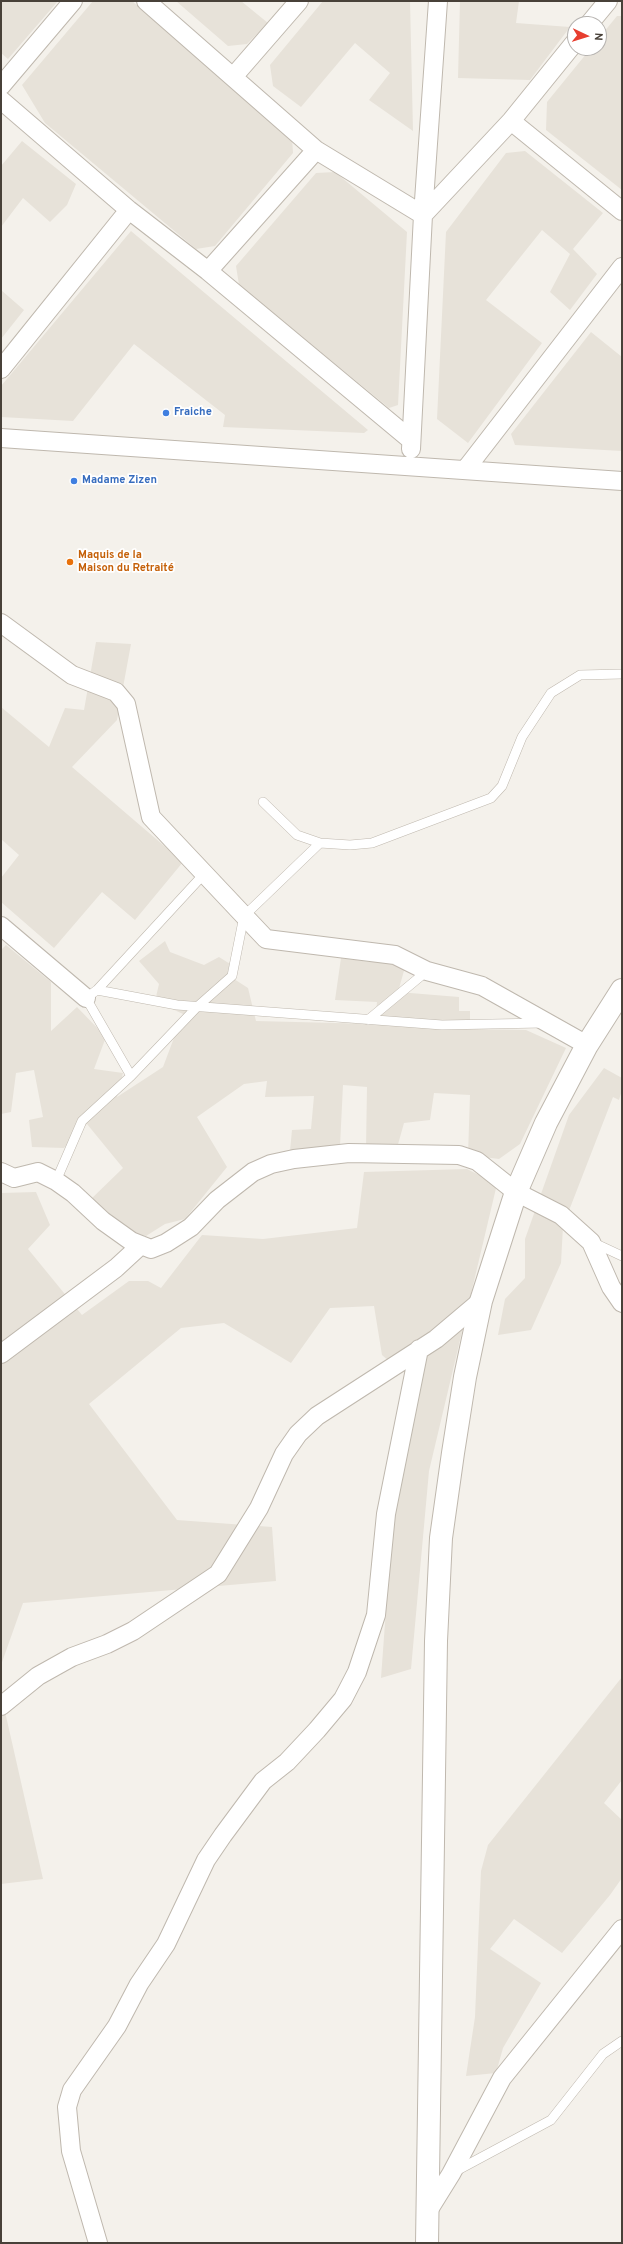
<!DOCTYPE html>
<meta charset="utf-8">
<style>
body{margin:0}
#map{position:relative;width:623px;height:2244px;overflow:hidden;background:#f4f1eb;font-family:Overpass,sans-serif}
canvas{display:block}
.frame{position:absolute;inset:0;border:2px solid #484139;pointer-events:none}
.north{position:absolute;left:567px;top:16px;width:40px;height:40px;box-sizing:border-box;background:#fff;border:1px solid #b6b3b0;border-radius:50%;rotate:94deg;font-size:11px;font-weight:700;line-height:16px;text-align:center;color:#484139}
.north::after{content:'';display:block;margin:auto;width:14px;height:18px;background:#e73e2f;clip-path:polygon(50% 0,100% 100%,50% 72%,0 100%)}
</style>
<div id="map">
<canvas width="623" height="2244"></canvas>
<div class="frame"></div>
<div class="north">N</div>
</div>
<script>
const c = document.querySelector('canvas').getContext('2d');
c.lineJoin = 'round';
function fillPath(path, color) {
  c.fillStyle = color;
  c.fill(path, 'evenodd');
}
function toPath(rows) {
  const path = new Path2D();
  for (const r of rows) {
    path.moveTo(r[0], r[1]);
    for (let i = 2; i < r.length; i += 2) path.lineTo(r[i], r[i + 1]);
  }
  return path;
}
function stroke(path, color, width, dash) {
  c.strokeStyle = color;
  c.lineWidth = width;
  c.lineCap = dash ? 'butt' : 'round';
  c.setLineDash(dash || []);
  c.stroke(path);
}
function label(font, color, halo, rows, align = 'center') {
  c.font = font + ' Overpass,sans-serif';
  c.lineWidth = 3.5;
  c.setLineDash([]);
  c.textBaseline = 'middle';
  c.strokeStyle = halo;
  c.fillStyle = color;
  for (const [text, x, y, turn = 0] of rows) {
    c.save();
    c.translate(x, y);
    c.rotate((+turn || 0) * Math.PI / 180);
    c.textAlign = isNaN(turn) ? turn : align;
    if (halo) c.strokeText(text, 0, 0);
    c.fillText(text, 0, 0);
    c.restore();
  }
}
const residential = toPath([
 [1,1,58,1,8,59,1,53],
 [93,1,132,1,292,138,293,153,215,246,196,249,45,123,22,85],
 [176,1,241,1,268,23,247,44,228,46],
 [323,1,410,1,413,131,369,100,390,73,355,43,301,107,273,86,270,65],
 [460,1,519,1,516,23,570,27,530,80,458,78],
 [617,16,622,16,622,190,546,130,547,102,591,48,599,48,599,38],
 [22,141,76,184,67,205,50,222,23,198,1,227,1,166],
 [525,151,603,213,573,249,597,274,570,310,550,292,570,254,542,230,486,300,542,343,468,443,437,419,446,232,506,153],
 [335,172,407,232,398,405,389,408,239,285,236,266,316,173],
 [131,231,368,430,364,433,223,427,225,415,134,344,73,421,1,417,1,386],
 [1,290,24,310,1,339],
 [591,332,622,357,622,451,515,445,511,434],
 [96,642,131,644,117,720,72,767,183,862,135,920,102,892,54,948,1,902,1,878,19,855,1,839,1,707,49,747,65,708,84,710],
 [165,941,170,952,204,965,219,957,235,967,234,979,248,988,256,1021,375,1024,377,1002,335,1000,341,958,370,962,407,960,398,992,459,997,459,1011,470,1011,470,1029,526,1030,566,1048,520,1144,499,1159,468,1155,470,1095,434,1093,430,1120,404,1123,397,1148,366,1148,367,1087,343,1085,340,1146,290,1151,292,1130,311,1129,314,1096,265,1097,267,1081,244,1084,197,1117,227,1167,185,1219,165,1224,146,1236,127,1231,89,1201,123,1168,87,1124,64,1148,32,1147,29,1120,43,1117,34,1070,16,1073,11,1112,1,1114,1,950,6,945,51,982,51,1031,77,1007,106,1037,94,1069,123,1073,117,1097,163,1067,183,1014,155,1001,159,984,139,961],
 [604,1068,622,1078,622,1090,619,1100,613,1097,563,1226,561,1263,531,1330,498,1335,505,1299,525,1278,525,1239,569,1115],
 [467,1169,497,1184,429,1471,411,1669,381,1678,395,1486,426,1335,391,1363,382,1355,374,1306,330,1308,291,1363,224,1323,181,1328,89,1404,177,1520,272,1527,276,1581,23,1603,1,1665,1,1193,36,1192,50,1225,28,1249,82,1315,129,1281,148,1281,161,1288,202,1235,263,1239,357,1228,364,1172],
 [622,1677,622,1780,604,1803,622,1820,622,1878,610,1895,562,1953,514,1919,490,1949,541,1983,503,2048,496,2073,466,2076,475,2017,481,1871,488,1845],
 [1,1694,43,1879,1,1884]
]);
const service = toPath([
 [263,802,297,835,320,843,350,845,372,843,491,798,502,786,522,737,551,693,580,675,622,674],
 [97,990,177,1005,442,1025,542,1023],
 [368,1020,427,971],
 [131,1076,86,998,97,990,204,874],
 [56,1181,82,1121,131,1076,197,1007,232,976,244,916,320,843],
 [592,1242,622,1256],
 [456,2171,551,2120,603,2054,622,2041]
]);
const minor = toPath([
 [146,1,316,150,423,215,511,121,575,42],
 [589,24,608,1],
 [233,77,299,1],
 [1,86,73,1],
 [1,100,129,210,208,271,411,440],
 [511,121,622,211],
 [208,271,316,150],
 [1,369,129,210],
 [1,438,622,481],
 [411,449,423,215,438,1],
 [465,470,622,267],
 [1,623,72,675,116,692,126,704,151,817,266,939,395,955,427,971,482,986,587,1045],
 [1,926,86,998],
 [1,1172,14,1178,38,1172,56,1181,73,1193,103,1221,131,1241,151,1249,166,1243,191,1227,217,1200,253,1172,271,1164,294,1159,349,1153,459,1155,477,1161,516,1192,561,1215,591,1242,611,1287,622,1303],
 [1,1354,116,1268,141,1245],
 [1,1706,38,1676,72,1657,107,1644,133,1631,218,1574,259,1508,284,1454,298,1434,317,1416,436,1339,481,1301],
 [428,2211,451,2174,502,2078,622,1929],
 [98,2243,71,2151,67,2107,72,2090,117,2026,139,1984,166,1944,206,1860,223,1835,263,1781,287,1762,317,1730,343,1699,357,1672,376,1615,386,1514,419,1349]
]);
const tertiary = toPath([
 [427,2243,436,1641,441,1538,453,1453,465,1377,481,1301,516,1192,546,1123,587,1045,622,990]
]);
const markers = [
 [166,413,4,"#3f7fe0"],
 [74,481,4,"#3f7fe0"],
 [70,562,4,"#e8710a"]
];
const shopNames = [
 ["Fraiche",174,413],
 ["Madame Zizen",82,481]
];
const foodNames = [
 ["Maquis de la",78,556],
 ["Maison du Retraité",78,569]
];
fillPath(residential, '#e7e2d9');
stroke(service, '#bfb8ae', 10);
stroke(minor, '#bfb8ae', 20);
stroke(tertiary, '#bfb8ae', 24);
stroke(service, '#fff', 9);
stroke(minor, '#fff', 18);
stroke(tertiary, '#fff', 22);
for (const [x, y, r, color] of markers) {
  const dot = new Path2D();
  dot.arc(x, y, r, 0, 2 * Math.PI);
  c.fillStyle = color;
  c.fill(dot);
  stroke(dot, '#fff', 1.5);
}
label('bold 11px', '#366cbe', '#fff', shopNames, 'left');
label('bold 11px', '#c56008', '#fff', foodNames, 'left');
</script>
